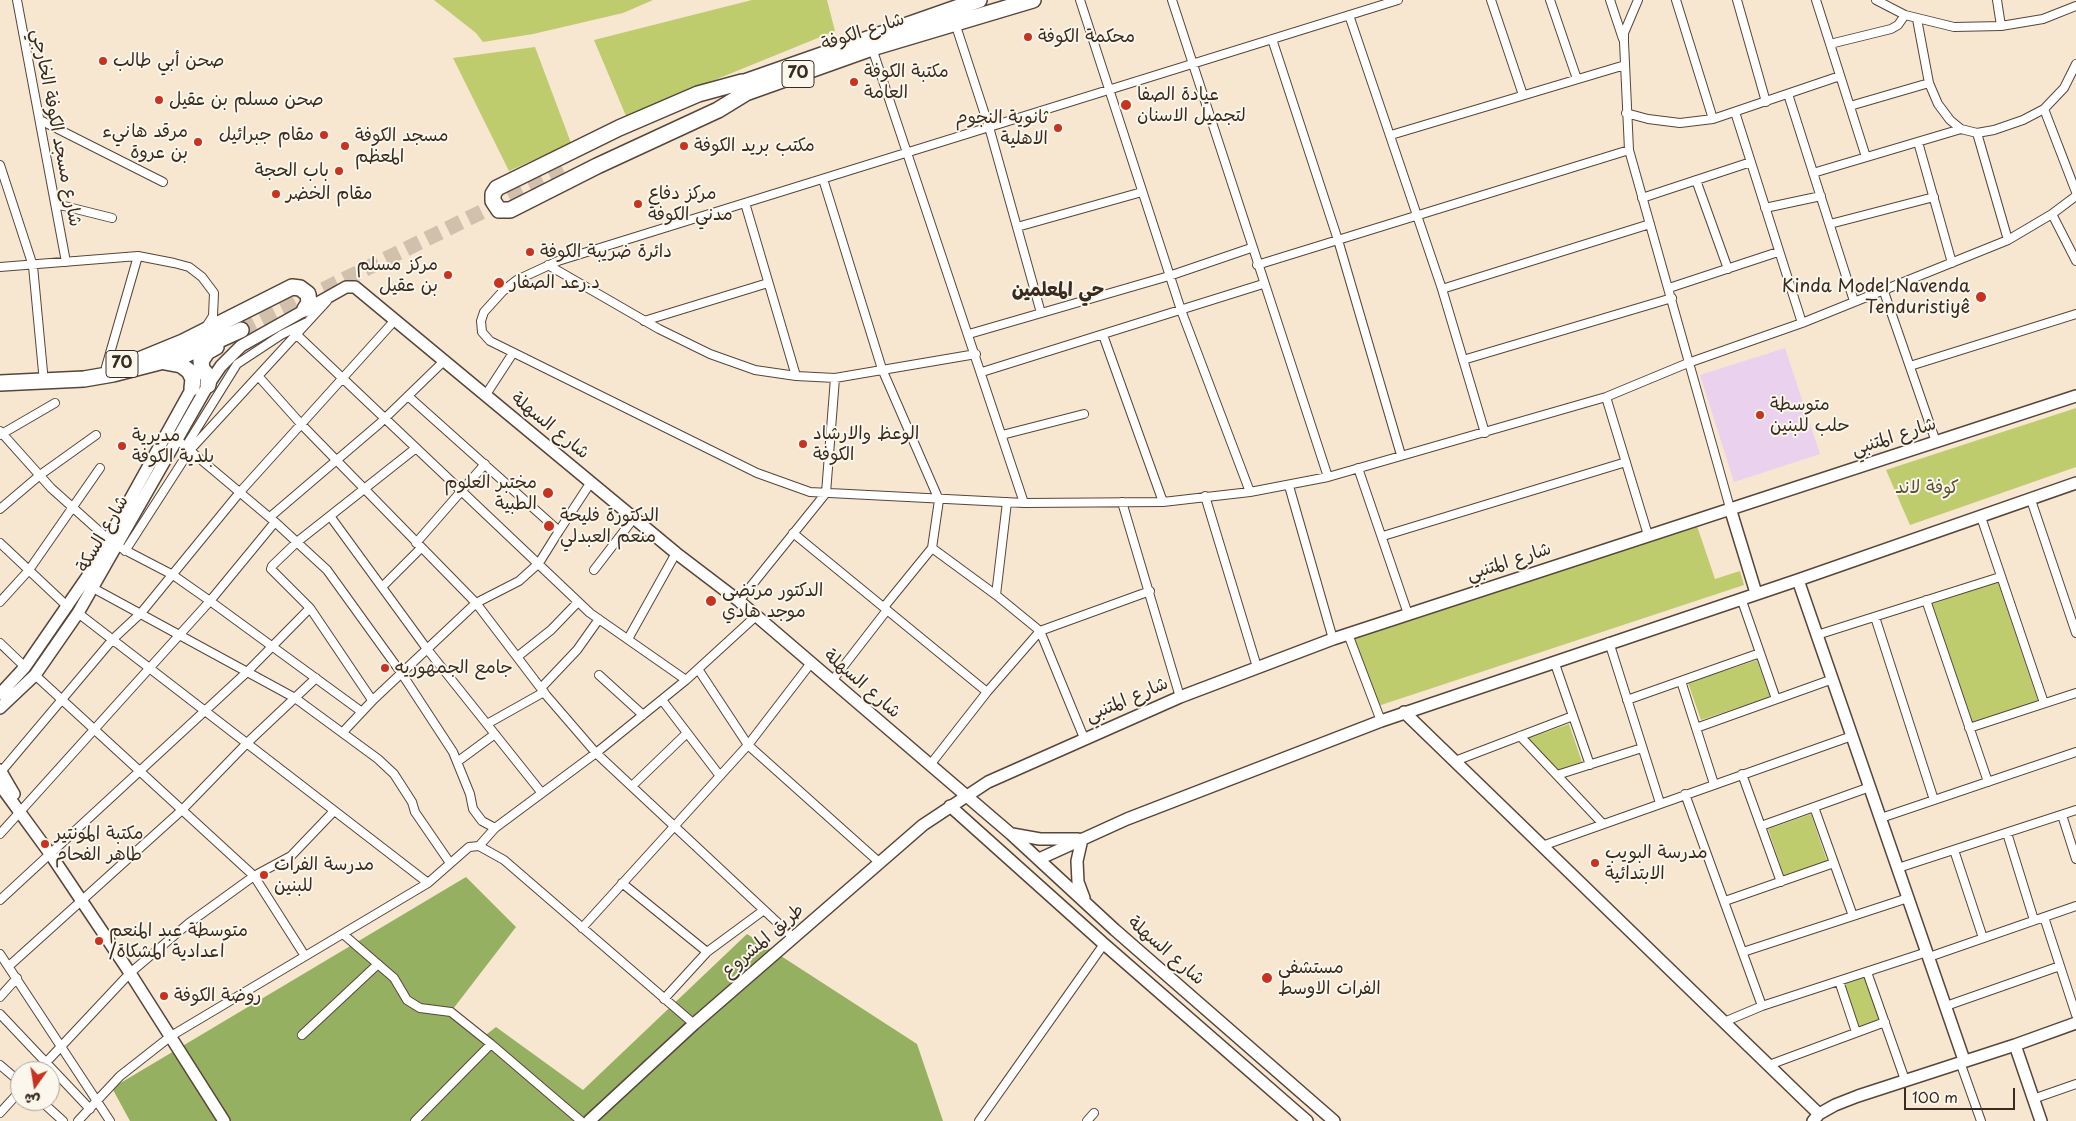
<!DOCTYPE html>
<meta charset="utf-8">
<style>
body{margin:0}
#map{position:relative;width:2076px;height:1121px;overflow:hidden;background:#f7e6d0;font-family:"Playpen Sans","Playpen Sans Arabic",sans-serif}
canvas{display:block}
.north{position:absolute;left:10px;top:1061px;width:50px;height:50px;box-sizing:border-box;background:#fbf7ec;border:1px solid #aea59a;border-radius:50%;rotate:193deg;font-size:14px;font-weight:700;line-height:20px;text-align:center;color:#3b2a1e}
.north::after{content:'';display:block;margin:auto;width:18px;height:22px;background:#c8321e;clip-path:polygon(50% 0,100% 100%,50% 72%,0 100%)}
.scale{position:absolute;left:1904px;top:1088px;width:111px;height:22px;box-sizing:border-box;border:2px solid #3b2a1e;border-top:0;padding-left:6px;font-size:15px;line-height:18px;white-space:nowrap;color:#3b2a1e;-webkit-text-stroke:4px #fbf7ec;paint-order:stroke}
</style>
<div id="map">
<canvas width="2076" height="1121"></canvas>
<div class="north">ش</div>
<div class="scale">100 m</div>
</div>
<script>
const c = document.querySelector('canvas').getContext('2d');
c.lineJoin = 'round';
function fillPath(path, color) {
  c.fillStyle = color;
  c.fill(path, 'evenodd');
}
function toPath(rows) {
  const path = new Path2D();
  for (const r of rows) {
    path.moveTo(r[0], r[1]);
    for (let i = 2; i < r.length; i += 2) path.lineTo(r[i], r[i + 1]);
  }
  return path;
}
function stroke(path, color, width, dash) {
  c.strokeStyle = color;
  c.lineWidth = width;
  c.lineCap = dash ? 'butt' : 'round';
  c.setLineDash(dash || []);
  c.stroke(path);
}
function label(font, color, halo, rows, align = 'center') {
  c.font = font + ' "Playpen Sans","Playpen Sans Arabic",sans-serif';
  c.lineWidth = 4;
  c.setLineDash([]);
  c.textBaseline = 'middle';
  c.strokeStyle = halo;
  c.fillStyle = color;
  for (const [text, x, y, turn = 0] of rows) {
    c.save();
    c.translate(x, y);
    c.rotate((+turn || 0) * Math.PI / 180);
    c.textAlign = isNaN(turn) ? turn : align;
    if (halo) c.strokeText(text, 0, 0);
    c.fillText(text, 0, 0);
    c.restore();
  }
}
const built = toPath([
 [1785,348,1820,454,1734,482,1700,375]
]);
const green = toPath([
 [434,0,653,0,623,13,533,34,483,42,476,33],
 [752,0,827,0,835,31,626,116,594,40],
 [535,47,571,143,509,171,453,58],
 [2076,408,2076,467,1910,525,1886,470],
 [1697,526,1715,579,1740,571,1744,585,1378,706,1355,639],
 [1998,582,2038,701,1972,722,1932,604],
 [1757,660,1770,697,1701,720,1688,683],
 [1569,724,1582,762,1557,771,1526,739],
 [1811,814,1827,861,1784,876,1768,829],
 [1866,976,1880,1020,1858,1027,1844,983]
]);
const forest = toPath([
 [466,877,516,927,453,1009,482,1038,496,1027,583,1090,747,934,917,1044,943,1121,130,1121,112,1088]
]);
const highwayTunnel = toPath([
 [241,330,571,168]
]);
const street = toPath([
 [17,0,66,262],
 [1080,0,1181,310,1250,492],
 [1172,0,1328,477],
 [1398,0,558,261,517,280,503,291,484,312,481,321,482,332,490,341,757,473,810,492,1024,503,1163,502,1250,492,1328,477,1606,397,1688,363,1802,323,2008,240,2052,214,2076,196],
 [1491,0,1523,95],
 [1550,0,1577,79],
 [1610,0,1623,39],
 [1638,0,1624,33,1624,42,1629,150,1730,508],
 [1676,0,1713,119],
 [1737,0,1766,102],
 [1816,0,1866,157],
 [1876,0,1905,15,1954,27,2001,26,2043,19,2076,6],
 [1997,0,2001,26],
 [1349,15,1442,289,1485,433],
 [1917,19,1929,83,1938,104,1950,120,1961,129,1977,133,1994,130,2023,120,2044,109,2064,88,2076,64],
 [955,23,989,127,1041,313],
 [1272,39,1338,240,1401,455],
 [1830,44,1891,29,1898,25,1905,15],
 [872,48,1024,503],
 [1788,94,1854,301],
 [1850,106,1929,83],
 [2044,109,2076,192],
 [1735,112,1802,323],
 [1626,113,1648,119,1680,123,1713,119,1840,76],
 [40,120,163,182],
 [1977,133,2008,240],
 [1391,135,1625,65],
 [1918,142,1952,263],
 [0,165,33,266,43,372],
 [1813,173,1961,129],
 [823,179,882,369,939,500,932,548,884,607],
 [1696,180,1728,269],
 [1642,198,1751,162],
 [745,203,796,376],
 [56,204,112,218],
 [1765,208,1821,196],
 [2052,214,2076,261],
 [1830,224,1934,197],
 [1017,227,1142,192],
 [548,265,659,329,710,354,755,370,796,376,835,378,976,354],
 [1257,265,1629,150],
 [0,267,138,256,174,263,189,267,202,277,214,293,213,316,206,327],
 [1669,288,1778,252],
 [1442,289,1650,224],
 [1883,289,1936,442],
 [644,321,768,283],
 [969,334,1169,276,1251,248],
 [297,335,590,613,686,680],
 [1103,335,1163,502],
 [1463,360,1672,298],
 [1910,366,2076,314],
 [106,367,138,256],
 [982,372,1263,284],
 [259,377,301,424,476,603,546,695,596,753,794,938],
 [485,396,513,353],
 [1606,397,1648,535],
 [0,431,51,488,108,539],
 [0,435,55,403],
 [1002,435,1084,414],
 [174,437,275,522,327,570,402,674,453,752,470,794,473,809,482,821,495,828,479,846],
 [186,446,237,364,281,335,305,323],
 [1358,468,1408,614],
 [1289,486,1333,639],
 [1205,496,1257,667],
 [2031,500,2076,633],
 [1122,502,1180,697],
 [0,509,40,475,96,435],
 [330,516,427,649,541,792],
 [270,517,379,424,445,360],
 [1981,517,2044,703],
 [559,531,591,482],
 [793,533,987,692],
 [1383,536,1626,462],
 [0,543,68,607],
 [416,543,485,464],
 [121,548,173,575,210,601,362,712],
 [932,548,996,595,1040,631,1084,738],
 [125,551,190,450,327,301],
 [594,570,634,518],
 [383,586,421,548],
 [93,588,295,698,378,759,394,774,412,802,415,812,450,863],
 [996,595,1007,502],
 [1741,598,1776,699],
 [1926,600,1988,782],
 [739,601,826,493,835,378],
 [0,602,29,570,100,468],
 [78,613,428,883],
 [1875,617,1934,800],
 [1348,634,1381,721],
 [1817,635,2000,577],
 [628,639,676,553],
 [1609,642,1660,803],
 [0,643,25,667],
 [517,657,551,630,578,602],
 [1554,661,1590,765],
 [698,669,748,745,880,863],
 [35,675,254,876,305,956],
 [599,675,643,715],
 [832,681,887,610],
 [1681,681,1714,784],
 [541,688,577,650,599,619],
 [372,700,310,608,271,569,272,566,297,542,416,448],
 [662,700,720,776],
 [1627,700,1760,653],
 [487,724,544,692],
 [1696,728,1833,679],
 [1969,728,2076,693],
 [343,732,374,699,476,603,519,581,539,563,559,531,408,396],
 [1520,736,1602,823],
 [1455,761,1573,716],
 [457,762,495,734],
 [930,765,987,692,1040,631,1150,591],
 [0,773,113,639,141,613,240,492,395,320],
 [1742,774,1781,882],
 [1557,775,1642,748],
 [632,786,687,733],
 [1685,794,1762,1006],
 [1814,807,1853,916],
 [2062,815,2076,859],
 [1881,818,2076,752],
 [1761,826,1870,787],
 [495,828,596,753,686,680,756,616],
 [2007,833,2034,920],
 [0,834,210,601,275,522],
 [1542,846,1852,736],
 [1954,850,1983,938],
 [1898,868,2076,810],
 [622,883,707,952,664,999],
 [0,900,247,672,310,608],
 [1725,901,1834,863],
 [2044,917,2076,1015],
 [582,928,748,745,811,663],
 [343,934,394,978,407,1000,420,1008,451,1012,491,1044,581,1121],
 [707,952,764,910],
 [1743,952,1908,898],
 [0,954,110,1121],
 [1929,957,2076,906],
 [9,966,182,810,247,743,316,678],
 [1867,972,1905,1080],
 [1839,981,1856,1032],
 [0,997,17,978],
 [1946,1006,2060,966],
 [0,1014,90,1109],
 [1724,1022,1762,1006,1927,952],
 [302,1035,378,964],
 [1960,1062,1981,1121],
 [0,1065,20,1082],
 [1769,1065,1885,1022],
 [38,1071,130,973,189,923,254,876,291,856,334,811],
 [2033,1099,2076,1084],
 [41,1101,63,1121],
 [0,1113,20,1091],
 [78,1121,120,1076,171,1036,428,883,469,847,479,846,504,860,694,1024],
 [415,1121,491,1044],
 [979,1121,1104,944],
 [1087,1121,1094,1113]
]);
const secondary = toPath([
 [1730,508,1756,593],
 [1798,580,1964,1060],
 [0,694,25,667,87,577,192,388],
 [0,708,35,675,78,613,208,385,221,366,241,346,346,287,355,287,676,553,739,601,1011,834,1115,930,1334,1121],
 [1404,712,1819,1114],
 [0,770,14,794],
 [0,785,51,855,130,973,224,1121],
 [950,806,1104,944,1307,1121],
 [1012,834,1040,839,1078,839],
 [1082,839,1077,861,1078,882,1084,898],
 [1039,859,1127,819,1381,721,1798,580,2076,483],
 [2015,1045,2041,1121],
 [589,1121,694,1024,923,825,988,782,1180,697,1333,639,2076,396],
 [1813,1121,1819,1114,1835,1105,1858,1096,2015,1045,2076,1023]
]);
const highway = toPath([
 [742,82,698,94,619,128,497,188,493,194,493,201,499,210,510,210,597,166,718,110,749,91],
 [733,86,979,0],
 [740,95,872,48,1033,0],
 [139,360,183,342,292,287,300,288,308,294,309,303,305,309],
 [165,362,181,365,189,371,193,379,192,388],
 [0,383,84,379,113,374,183,356,241,330],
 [208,385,209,377,202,369,201,361,207,352,216,347]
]);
const markers = [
 [1028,37,5,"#c8321e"],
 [103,61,5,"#c8321e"],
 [854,82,5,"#c8321e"],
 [159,100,5,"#c8321e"],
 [1126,105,6,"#c8321e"],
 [1058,128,5,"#c8321e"],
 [324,135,5,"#c8321e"],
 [198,142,5,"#c8321e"],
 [345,146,5,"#c8321e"],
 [684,146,5,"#c8321e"],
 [339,171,5,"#c8321e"],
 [276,194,5,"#c8321e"],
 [638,204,5,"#c8321e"],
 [530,252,5,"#c8321e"],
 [448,275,5,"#c8321e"],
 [499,283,6,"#c8321e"],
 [1981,297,6,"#c8321e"],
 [1760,415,5,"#c8321e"],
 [803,444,5,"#c8321e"],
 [122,446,5,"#c8321e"],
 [548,493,6,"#c8321e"],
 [549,526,6,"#c8321e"],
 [711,601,6,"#c8321e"],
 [385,668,5,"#c8321e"],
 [45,844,5,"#c8321e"],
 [1595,863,5,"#c8321e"],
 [264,875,5,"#c8321e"],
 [99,941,5,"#c8321e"],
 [1267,978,6,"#c8321e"],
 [164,996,5,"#c8321e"]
];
const shields = [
 [798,74,32],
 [122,364,32]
];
const shieldNames = [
 ["70",798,74],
 ["70",122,364]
];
const streetNames = [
 ["شارع الكوفة",863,32,-18],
 ["شارع مسجد الكوفة الخارجي",56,128,79],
 ["شارع السهلة",550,426,39],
 ["شارع المتنبي",1894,437,-18],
 ["شارع السكة",103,534,-60],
 ["شارع المتنبي",1509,562,-18],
 ["شارع السهلة",862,684,41],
 ["شارع المتنبي",1127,700,-23],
 ["طريق المشروع",763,941,-41],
 ["شارع السهلة",1166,951,41]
];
const poiNames = [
 ["محكمة الكوفة",1038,37],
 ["صحن أبي طالب",113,61],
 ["مكتبة الكوفة",864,72],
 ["العامة",864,93],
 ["عيادة الصفا",1137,95],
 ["لتجميل الاسنان",1137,116],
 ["صحن مسلم بن عقيل",169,100],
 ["ثانوية النجوم",1048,118,"right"],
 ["الاهلية",1048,139,"right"],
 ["مرقد هانيء",188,132,"right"],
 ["بن عروة",188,153,"right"],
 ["مقام جبرائيل",314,135,"right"],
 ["مسجد الكوفة",355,136],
 ["المعظم",355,157],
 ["مكتب بريد الكوفة",694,146],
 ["باب الحجة",329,171,"right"],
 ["مقام الخضر",286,194],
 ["مركز دفاع",648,194],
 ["مدني الكوفة",648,215],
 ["دائرة ضريبة الكوفة",540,252],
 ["مركز مسلم",438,265,"right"],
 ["بن عقيل",438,286,"right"],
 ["د.رعد الصفار",510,283],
 ["Kinda Model Navenda",1970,287,"right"],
 ["Tenduristiyê",1970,308,"right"],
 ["متوسطة",1770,405],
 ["حلب للبنين",1770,426],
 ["الوعظ والارشاد",813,434],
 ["الكوفة",813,455],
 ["مديرية",132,436],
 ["بلدية الكوفة",132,457],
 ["مختبر العلوم",537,483,"right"],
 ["الطبية",537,504,"right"],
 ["الدكتورة فليحة",560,516],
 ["منعم العبدلي",560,537],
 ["الدكتور مرتضى",722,591],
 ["موجد هادي",722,612],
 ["جامع الجمهوريه",395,668],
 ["مكتبة المونتير",55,834],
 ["طاهر الفحام",55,855],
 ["مدرسة البويب",1605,853],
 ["الابتدائية",1605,874],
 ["مدرسة الفرات",274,865],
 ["للبنين",274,886],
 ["متوسطة عبد المنعم",109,931],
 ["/اعدادية المشكاة",109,952],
 ["مستشفى",1278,968],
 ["الفرات الاوسط",1278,989],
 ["روضة الكوفة",174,996]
];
const parkNames = [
 ["كوفة لاند",1927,488]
];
const neighbourhoodNames = [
 ["حي المعلمين",1058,291]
];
fillPath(built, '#ead1ed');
fillPath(green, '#becc6e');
fillPath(forest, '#96b061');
stroke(highwayTunnel, '#d1c0ac', 15, [15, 8]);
stroke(street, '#574639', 10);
stroke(secondary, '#574639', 14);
stroke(highway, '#574639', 18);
stroke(street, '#fff', 8);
stroke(secondary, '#fff', 11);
stroke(highway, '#fff', 15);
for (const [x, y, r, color] of markers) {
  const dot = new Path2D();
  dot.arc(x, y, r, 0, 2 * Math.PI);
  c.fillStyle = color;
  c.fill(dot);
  stroke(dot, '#fbf7ec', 2);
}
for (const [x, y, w] of shields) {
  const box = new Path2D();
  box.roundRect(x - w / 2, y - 13.5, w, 27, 4);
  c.fillStyle = '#fbf7ec';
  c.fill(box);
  stroke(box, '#3b2a1e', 1);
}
label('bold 16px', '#3b2a1e', null, shieldNames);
label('18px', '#3b2a1e', '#fbf7ec', streetNames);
label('18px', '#3b2a1e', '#fbf7ec', poiNames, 'left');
label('18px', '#5c5232', '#fbf7ec', parkNames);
label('bold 19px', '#3b2a1e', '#fbf7ec', neighbourhoodNames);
</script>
